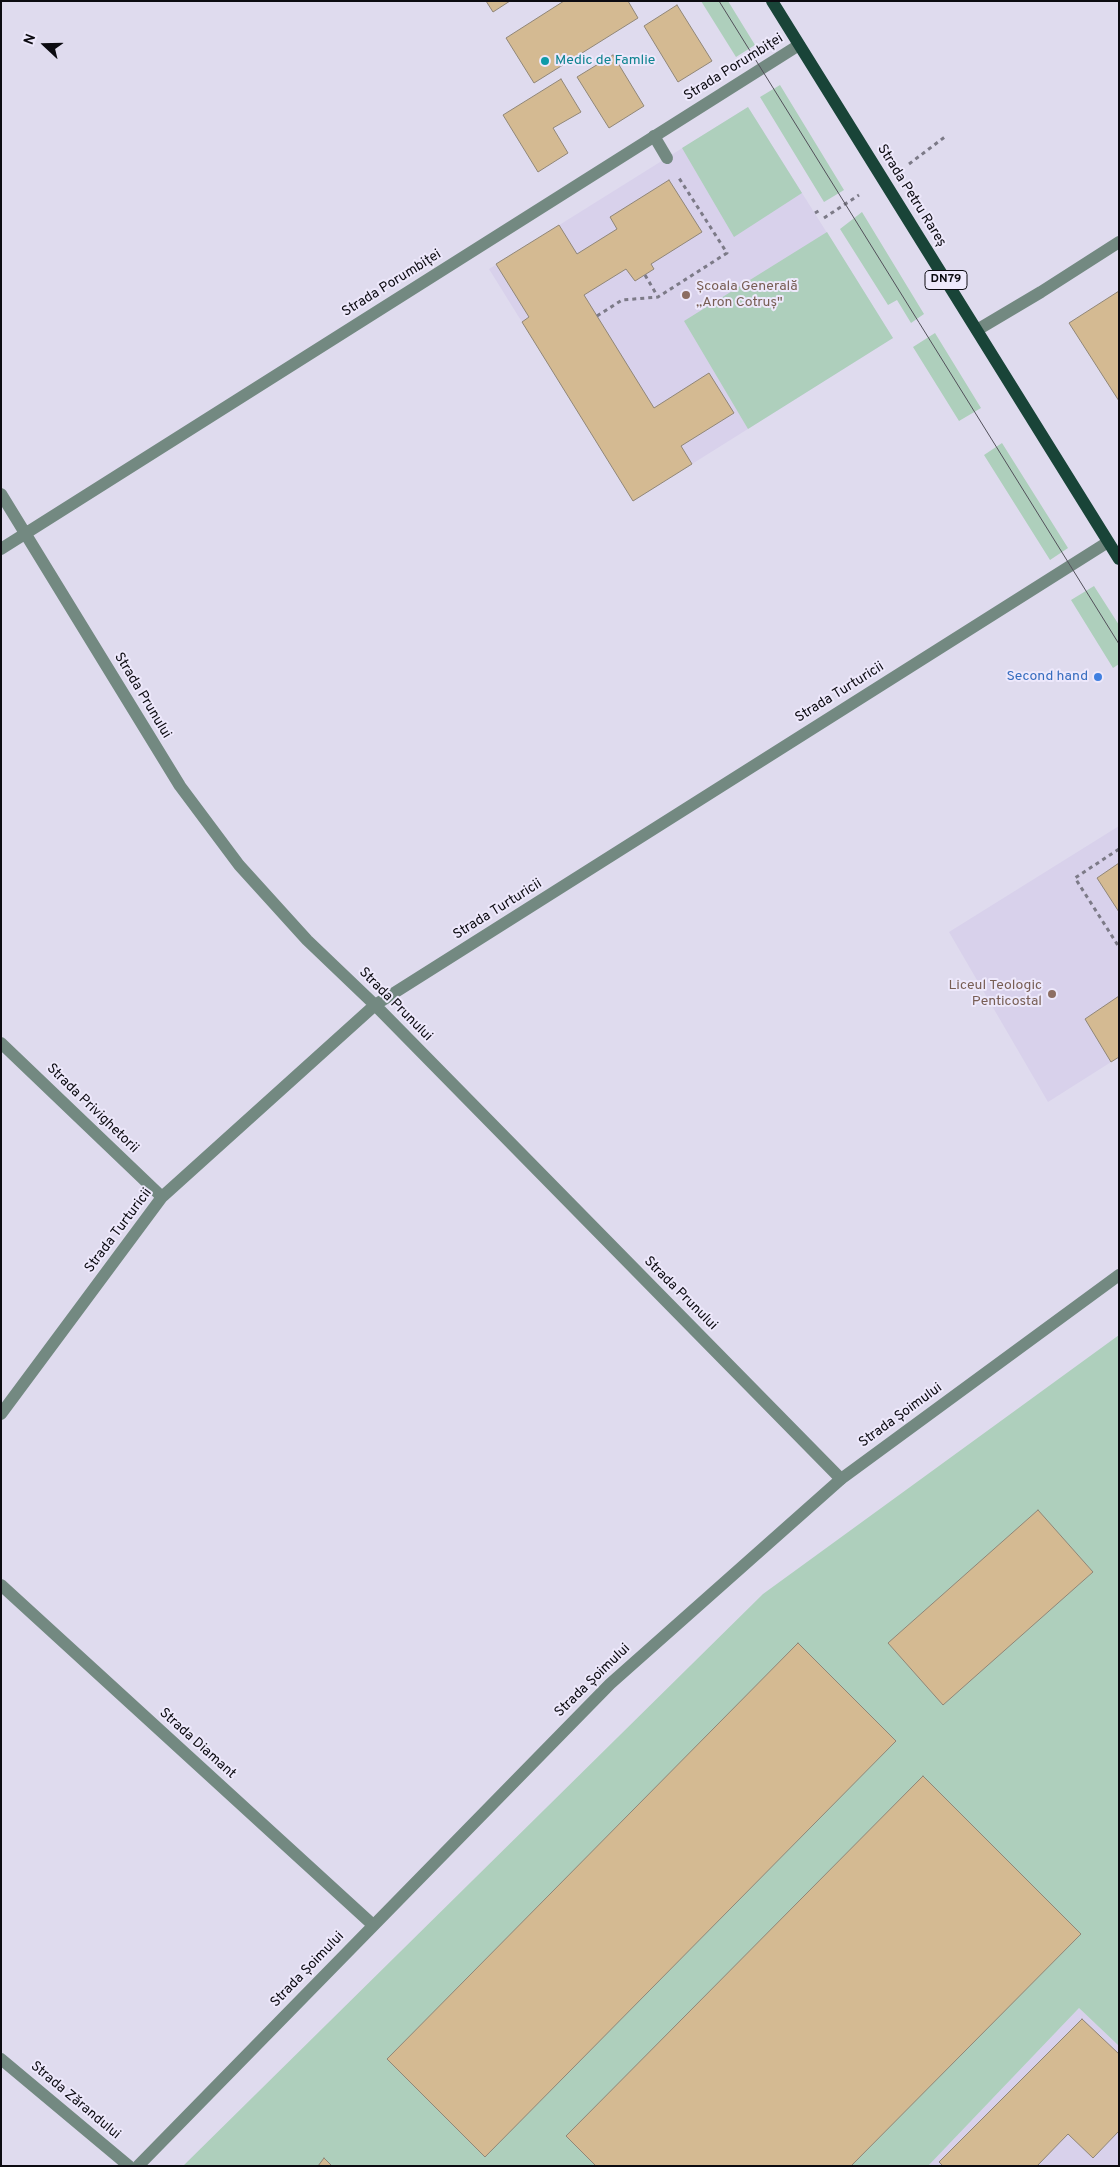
<!DOCTYPE html>
<meta charset="utf-8">
<style>
body{margin:0}
#map{position:relative;width:1120px;height:2167px;overflow:hidden;background:#dfdbee;font-family:Overpass,sans-serif}
canvas{display:block}
.frame{position:absolute;inset:0;border:2px solid #0c0b11;pointer-events:none}
.north{position:absolute;left:20px;top:20px;width:50px;height:50px;-webkit-text-stroke:4px #ede8fb;paint-order:stroke;rotate:291deg;font-size:14px;font-weight:700;line-height:20px;text-align:center;color:#0c0b11}
.north::after{content:'';display:block;margin:auto;width:18px;height:22px;background:#0c0b11;clip-path:polygon(50% 0,100% 100%,50% 72%,0 100%)}
</style>
<div id="map">
<canvas width="1120" height="2167"></canvas>
<div class="frame"></div>
<div class="north">N</div>
</div>
<script>
const c = document.querySelector('canvas').getContext('2d');
c.lineJoin = 'round';
function fillPath(path, color) {
  c.fillStyle = color;
  c.fill(path, 'evenodd');
}
function toPath(rows) {
  const path = new Path2D();
  for (const r of rows) {
    path.moveTo(r[0], r[1]);
    for (let i = 2; i < r.length; i += 2) path.lineTo(r[i], r[i + 1]);
  }
  return path;
}
function stroke(path, color, width, dash) {
  c.strokeStyle = color;
  c.lineWidth = width;
  c.lineCap = dash ? 'butt' : 'round';
  c.setLineDash(dash || []);
  c.stroke(path);
}
function label(font, color, halo, rows, align = 'center') {
  c.font = font + ' Overpass,sans-serif';
  c.lineWidth = 4;
  c.setLineDash([]);
  c.textBaseline = 'middle';
  c.strokeStyle = halo;
  c.fillStyle = color;
  for (const [text, x, y, turn = 0] of rows) {
    c.save();
    c.translate(x, y);
    c.rotate((+turn || 0) * Math.PI / 180);
    c.textAlign = isNaN(turn) ? turn : align;
    if (halo) c.strokeText(text, 0, 0);
    c.fillText(text, 0, 0);
    c.restore();
  }
}
const built = toPath([
 [748,107,893,338,633,501,489,269],
 [1119,826,1119,1057,1048,1102,949,932],
 [1079,2008,1119,2046,1119,2166,928,2166]
]);
const green = toPath([
 [701,1,728,1,755,45,736,57],
 [780,85,844,190,824,202,760,97],
 [748,107,802,193,734,237,682,148],
 [862,212,924,314,911,323,897,300,888,305,840,229],
 [827,232,893,338,748,429,684,321],
 [935,333,981,408,959,421,913,347],
 [1002,443,1068,548,1050,560,984,455],
 [1094,586,1119,625,1119,664,1113,668,1071,600],
 [1119,1335,1119,2046,1079,2008,928,2166,183,2166,763,1594]
]);
const building = toPath([
 [486,1,510,1,493,12,486,1],
 [564,1,628,1,638,18,534,83,506,38,564,1],
 [677,5,712,61,678,82,644,26,677,5],
 [613,55,644,106,609,128,577,77,613,55],
 [561,79,581,112,553,128,568,153,538,172,503,115,561,79],
 [669,180,702,232,651,264,654,269,635,281,626,269,584,295,654,408,709,373,734,413,681,446,692,464,633,501,522,322,529,317,496,264,559,225,577,254,617,229,610,217,669,180],
 [1119,291,1119,401,1069,323,1119,291],
 [1119,863,1119,912,1097,878,1119,863],
 [1119,996,1119,1057,1111,1062,1085,1019,1119,996],
 [1038,1510,1093,1572,943,1705,888,1643,1038,1510],
 [798,1643,896,1741,485,2157,387,2059,798,1643],
 [923,1776,1081,1934,851,2166,596,2166,566,2136,923,1776],
 [1082,2019,1119,2054,1119,2131,1093,2158,1068,2134,1037,2166,943,2166,939,2162,1082,2019],
 [324,2158,332,2166,318,2166,324,2158]
]);
const path = toPath([
 [909,164,946,136],
 [815,213,820,210],
 [824,218,859,195],
 [645,275,658,297],
 [597,316,622,300,658,297,727,253,679,178],
 [1119,849,1075,878,1119,947]
]);
const service = toPath([
 [654,136,667,158]
]);
const minor = toPath([
 [977,330,1041,292,1119,242],
 [1,494,180,786,239,865,307,940,375,1005,841,1479],
 [1,549,799,45],
 [1,1043,162,1197],
 [1,1414,162,1197,375,1005,1108,542],
 [1,1585,373,1925],
 [1,2059,129,2166]
]);
const tertiary = toPath([
 [138,2166,610,1684,841,1479,1119,1275]
]);
const primary = toPath([
 [772,1,1119,559]
]);
const tram = toPath([
 [719,1,1119,644]
]);
const markers = [
 [545,61,5,"#0f9aa8"],
 [686,295,5,"#8d6e63"],
 [1098,677,5,"#3f7fe0"],
 [1052,994,5,"#8d6e63"]
];
const shields = [
 [946,280,42]
];
const shieldNames = [
 ["DN79",946,280]
];
const cultureNames = [
 ["Medic de Famlie",555,61]
];
const streetNames = [
 ["Strada Porumbiței",734,68,-32],
 ["Strada Petru Rareș",911,196,58],
 ["Strada Porumbiței",392,284,-32],
 ["Strada Turturicii",840,693,-32],
 ["Strada Prunului",142,696,59],
 ["Strada Turturicii",498,910,-32],
 ["Strada Prunului",395,1005,45],
 ["Strada Privighetorii",92,1109,44],
 ["Strada Turturicii",119,1231,-53],
 ["Strada Prunului",680,1294,45],
 ["Strada Șoimului",901,1416,-36],
 ["Strada Șoimului",593,1681,-44],
 ["Strada Diamant",197,1744,42],
 ["Strada Șoimului",308,1970,-46],
 ["Strada Zărandului",75,2101,40]
];
const educationNames = [
 ["Școala Generală",696,287],
 [",,Aron Cotruș\"",696,303],
 ["Liceul Teologic",1042,986,"right"],
 ["Penticostal",1042,1002,"right"]
];
const shopNames = [
 ["Second hand",1088,677]
];
fillPath(built, '#d8d1eb');
fillPath(green, '#aecfbc');
fillPath(building, '#d4ba92');
stroke(building, '#908677', 1);
stroke(path, '#7c7a87', 3, [4, 4]);
stroke(service, '#738981', 12);
stroke(minor, '#738981', 12);
stroke(tertiary, '#738981', 12);
stroke(primary, '#194438', 12);
stroke(tram, '#52505a', 1);
for (const [x, y, r, color] of markers) {
  const dot = new Path2D();
  dot.arc(x, y, r, 0, 2 * Math.PI);
  c.fillStyle = color;
  c.fill(dot);
  stroke(dot, '#ede8fb', 2);
}
for (const [x, y, w] of shields) {
  const box = new Path2D();
  box.roundRect(x - w / 2, y - 9.5, w, 19, 4);
  c.fillStyle = '#ede8fb';
  c.fill(box);
  stroke(box, '#0c0b11', 1);
}
label('bold 12px', '#0c0b11', null, shieldNames);
label('14px', '#0d838f', '#ede8fb', cultureNames, 'left');
label('14px', '#0c0b11', '#ede8fb', streetNames);
label('14px', '#785e54', '#ede8fb', educationNames, 'left');
label('14px', '#366cbe', '#ede8fb', shopNames, 'right');
</script>
